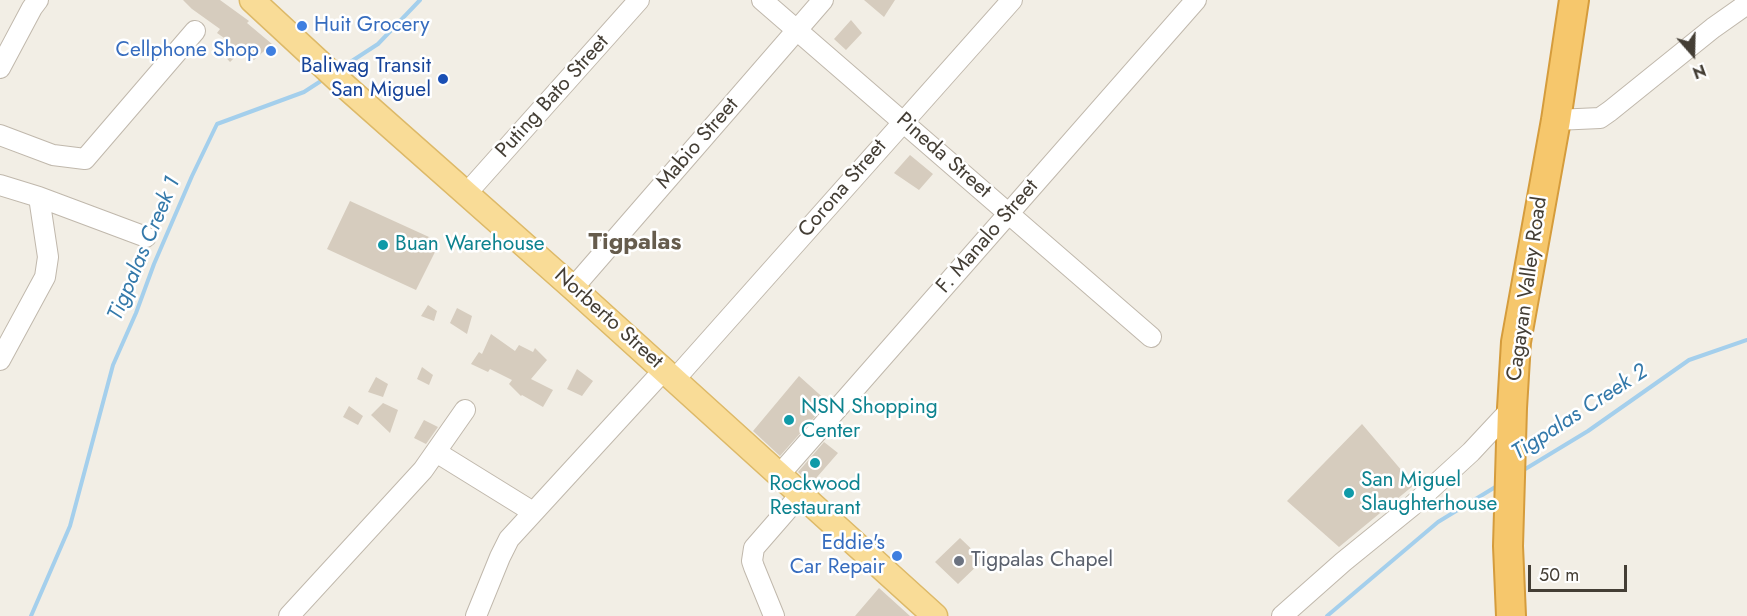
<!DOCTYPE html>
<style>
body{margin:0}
#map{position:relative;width:1747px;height:616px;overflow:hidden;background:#f2eee5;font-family:Jost,sans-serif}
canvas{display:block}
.north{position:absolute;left:1663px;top:24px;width:60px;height:60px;-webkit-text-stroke:4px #fff;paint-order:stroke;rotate:160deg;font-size:16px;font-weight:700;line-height:24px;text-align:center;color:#443e35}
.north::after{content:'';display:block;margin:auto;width:21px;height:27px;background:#443e35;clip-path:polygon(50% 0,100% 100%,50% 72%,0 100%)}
.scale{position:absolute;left:1528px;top:565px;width:99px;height:27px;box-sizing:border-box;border:3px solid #443e35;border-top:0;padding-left:8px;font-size:18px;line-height:21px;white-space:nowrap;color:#443e35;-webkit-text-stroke:4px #fff;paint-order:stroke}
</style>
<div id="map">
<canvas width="1747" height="616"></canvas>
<div class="north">N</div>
<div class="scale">50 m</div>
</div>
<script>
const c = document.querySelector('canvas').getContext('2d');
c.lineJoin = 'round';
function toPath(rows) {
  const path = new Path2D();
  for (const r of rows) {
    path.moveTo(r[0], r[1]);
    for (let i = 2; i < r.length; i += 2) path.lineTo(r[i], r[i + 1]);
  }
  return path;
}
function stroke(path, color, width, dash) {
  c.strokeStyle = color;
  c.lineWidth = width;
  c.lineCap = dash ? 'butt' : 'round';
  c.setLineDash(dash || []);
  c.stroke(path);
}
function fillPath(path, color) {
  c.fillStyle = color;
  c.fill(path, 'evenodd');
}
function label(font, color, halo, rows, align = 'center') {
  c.font = font + ' Jost,sans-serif';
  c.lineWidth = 5;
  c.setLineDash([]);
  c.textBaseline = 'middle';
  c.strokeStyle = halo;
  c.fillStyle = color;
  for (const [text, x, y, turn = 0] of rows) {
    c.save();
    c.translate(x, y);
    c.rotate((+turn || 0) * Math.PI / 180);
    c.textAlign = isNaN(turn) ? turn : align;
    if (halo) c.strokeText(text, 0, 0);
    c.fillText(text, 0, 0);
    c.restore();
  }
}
const stream = toPath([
 [338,70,378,44,420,0],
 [1522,471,1588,431,1689,360,1747,340],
 [31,616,70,526,113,365,136,313,154,264,192,176,217,124,304,92,324,79],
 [1327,616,1438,522,1497,486]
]);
const building = toPath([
 [183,0,220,0,249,21,247,23,272,44,254,60,242,50,230,62,220,51,230,42,217,33,220,29,192,9],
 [864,0,895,0,884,17],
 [851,20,862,33,846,50,834,39],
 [910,155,933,174,919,190,894,173],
 [350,201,440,242,416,290,327,249],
 [428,305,437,311,434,321,421,316],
 [457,308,472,316,467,334,450,323],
 [491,334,515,351,519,345,533,352,535,348,547,360,531,379,553,390,543,407,522,395,521,396,509,384,512,380,490,369,488,372,471,364,479,352,482,354],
 [422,367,433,375,429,385,417,379],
 [577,369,593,381,582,396,567,389],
 [799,376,828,402,780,456,753,431],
 [376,377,388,384,383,397,368,392],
 [383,403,398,410,390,433,371,415],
 [349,406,363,416,358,425,343,417],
 [424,420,438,427,426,444,414,438],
 [1362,424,1414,485,1339,547,1287,501],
 [824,442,838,453,811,484,798,472],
 [960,538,983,560,958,584,935,562],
 [879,588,910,616,855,616]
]);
const minor = toPath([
 [762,0,1151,337],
 [0,68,32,8,38,0],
 [1556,120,1600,118,1610,111,1713,28,1747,4],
 [0,135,53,155,85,159,195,31],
 [0,185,39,197,48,257,45,277,0,360],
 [466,194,639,0],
 [39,197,146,237],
 [573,288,823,0],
 [675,379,1012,0],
 [436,452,533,512],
 [780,474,1196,0],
 [289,616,423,470,465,410],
 [476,616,500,557,509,539,664,370],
 [774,616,754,567,752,561,754,548,801,494],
 [1282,616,1343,562,1412,506,1471,452,1512,408]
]);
const major = toPath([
 [252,0,346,87,573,288,935,616]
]);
const highway = toPath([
 [1511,616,1508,546,1512,408,1516,342,1556,120,1574,0]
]);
const markers = [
 [302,26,6,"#3f7fe0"],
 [271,51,6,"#3f7fe0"],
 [443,79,6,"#1a4fb4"],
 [383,245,6,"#0f9aa8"],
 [789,420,6,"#0f9aa8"],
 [815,463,6,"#0f9aa8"],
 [1349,493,6,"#0f9aa8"],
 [897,556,6,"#3f7fe0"],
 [959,561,6,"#6b7280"]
];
const shopNames = [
 ["Huit Grocery",314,26,"left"],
 ["Cellphone Shop",259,51],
 ["Eddie's",885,544],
 ["Car Repair",885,568]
];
const transitNames = [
 ["Baliwag Transit",431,67],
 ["San Miguel",431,91]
];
const streetNames = [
 ["Puting Bato Street",553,97,-48],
 ["Mabio Street",698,144,-49],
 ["Pineda Street",943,156,41],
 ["Corona Street",843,189,-49],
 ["F. Manalo Street",988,237,-49],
 ["Cagayan Valley Road",1528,289,-82],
 ["Norberto Street",608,319,42]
];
const cultureNames = [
 ["Buan Warehouse",395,245],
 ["NSN Shopping",801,408],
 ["Center",801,432],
 ["San Miguel",1361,481],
 ["Slaughterhouse",1361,505],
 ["Rockwood",815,485,"center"],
 ["Restaurant",815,509,"center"]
];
const worshipNames = [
 ["Tigpalas Chapel",971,561]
];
const waterNames = [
 ["Tigpalas Creek 1",145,249,-67],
 ["Tigpalas Creek 2",1580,413,-33]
];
const quarterNames = [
 ["Tigpalas",635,243]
];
stroke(stream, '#a4cfec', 4);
fillPath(building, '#d6ccbe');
stroke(minor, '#c0b8ac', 22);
stroke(major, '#ddb968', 27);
stroke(highway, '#d59c3c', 32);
stroke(minor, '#fff', 20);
stroke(major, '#f9dc97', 24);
stroke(highway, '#f6c76c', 28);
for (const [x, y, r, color] of markers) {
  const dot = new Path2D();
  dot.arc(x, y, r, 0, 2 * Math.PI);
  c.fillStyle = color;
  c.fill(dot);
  stroke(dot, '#fff', 2);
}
label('21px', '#366cbe', '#fff', shopNames, 'right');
label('21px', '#164399', '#fff', transitNames, 'right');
label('21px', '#443e35', '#fff', streetNames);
label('21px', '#0d838f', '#fff', cultureNames, 'left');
label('21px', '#5b616d', '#fff', worshipNames, 'left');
label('italic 22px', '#3479aa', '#fff', waterNames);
label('bold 24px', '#665c4d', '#fff', quarterNames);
</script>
